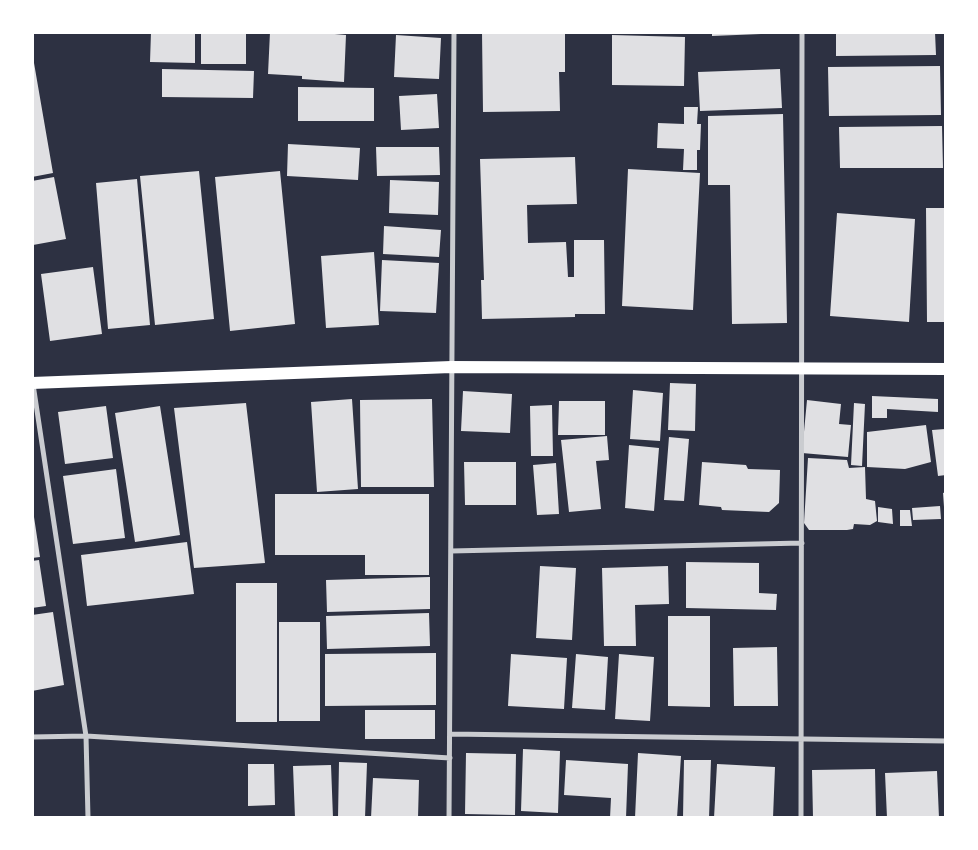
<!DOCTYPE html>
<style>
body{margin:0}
#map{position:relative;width:978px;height:850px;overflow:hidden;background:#2d3142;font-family:"Titillium Web",sans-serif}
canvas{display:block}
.frame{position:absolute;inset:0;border:34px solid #fff;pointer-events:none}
</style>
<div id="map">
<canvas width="978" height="850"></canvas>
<div class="frame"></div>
</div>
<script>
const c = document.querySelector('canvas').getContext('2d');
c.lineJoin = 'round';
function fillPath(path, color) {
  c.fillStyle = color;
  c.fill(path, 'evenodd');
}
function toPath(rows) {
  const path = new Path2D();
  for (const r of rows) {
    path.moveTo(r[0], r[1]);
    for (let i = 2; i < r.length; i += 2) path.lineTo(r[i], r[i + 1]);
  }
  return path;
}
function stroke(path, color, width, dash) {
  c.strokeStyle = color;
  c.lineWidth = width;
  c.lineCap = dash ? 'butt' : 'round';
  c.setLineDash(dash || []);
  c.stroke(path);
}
const building = toPath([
 [151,32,195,32,195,63,150,62],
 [201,32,246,32,246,64,201,64],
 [270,32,312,32,346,35,344,82,302,79,302,76,268,74],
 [482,32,565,32,565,72,559,72,560,111,483,112],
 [712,32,761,32,761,34,712,36],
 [836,32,935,32,936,55,836,56],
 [396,35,441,38,439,79,394,77],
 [612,35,685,37,684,86,612,85],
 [32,63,34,63,53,173,32,177],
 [940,66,941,115,829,116,828,67],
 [162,69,254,71,253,98,162,97],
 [780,69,782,108,700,111,698,72],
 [298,87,374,88,374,121,298,121],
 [437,94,439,128,401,130,399,96],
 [684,107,698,107,697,124,701,124,700,150,697,150,697,170,683,170,684,149,657,148,658,123,684,124],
 [783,114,787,323,732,324,730,185,708,185,708,116],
 [942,126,943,168,840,168,839,127],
 [288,144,360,148,358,180,287,176],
 [376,147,439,147,440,175,377,176],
 [575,157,577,204,527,205,528,243,566,242,568,277,574,277,574,240,604,240,605,314,575,314,575,317,482,319,481,280,484,280,480,159],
 [628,169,700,173,693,310,622,306],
 [199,171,214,319,155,325,140,176],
 [280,171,295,324,230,331,215,177],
 [54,177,66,239,33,245,32,181],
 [137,179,150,325,108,329,96,183],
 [390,180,439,182,438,215,389,213],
 [926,208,946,208,946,322,927,322],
 [837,213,915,219,909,322,830,316],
 [384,226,441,230,439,257,383,254],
 [374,252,379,325,326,328,321,256],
 [382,260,439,263,436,313,380,311],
 [93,267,102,334,50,341,41,274],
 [670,383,696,384,695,431,668,430],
 [633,390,663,393,660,441,630,439],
 [463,391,512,394,510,433,461,431],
 [872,396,938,399,938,412,887,409,887,418,872,418],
 [352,399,358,489,317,492,311,402],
 [432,399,434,487,361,487,360,400],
 [807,400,841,404,839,424,851,425,848,457,802,453],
 [559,401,605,401,605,435,558,435],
 [246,403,265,563,194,568,174,408],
 [854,403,865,404,862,466,851,465],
 [552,405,553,456,531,456,530,406],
 [106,406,113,458,65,464,58,412],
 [160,406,180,535,135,542,115,413],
 [926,425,931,462,905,469,867,467,867,432],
 [945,429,946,475,938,476,932,430],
 [607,436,609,460,596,461,601,509,569,512,561,440],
 [669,437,689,439,684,501,664,500],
 [629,445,659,448,654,511,625,508],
 [808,458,847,460,849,468,865,467,866,499,875,501,877,521,870,525,854,524,853,529,847,530,809,530,804,523],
 [464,462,516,462,516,505,465,505],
 [702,462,746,465,748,469,780,470,779,503,769,512,722,510,721,507,699,505],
 [556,463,559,514,537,515,533,465],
 [116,469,125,538,73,544,63,476],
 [946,492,946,507,944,507,943,493],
 [275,494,429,494,429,575,365,575,365,555,275,555],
 [940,506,941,519,913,520,912,508],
 [878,507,892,509,893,524,878,522],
 [900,510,910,510,912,526,900,526],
 [32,517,34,517,40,557,32,558],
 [187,542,194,594,87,606,81,555],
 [39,560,46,606,32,608,32,561],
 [686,562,759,563,759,593,777,594,776,610,686,608],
 [540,566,576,568,572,640,536,638],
 [668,566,669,604,635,605,636,646,604,646,602,568],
 [430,577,430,609,327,612,326,580],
 [236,583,277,583,277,722,236,722],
 [53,612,64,685,32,691,32,615],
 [429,613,430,646,327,649,326,616],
 [668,616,710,616,710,707,668,706],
 [279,622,320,622,320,721,279,721],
 [777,647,778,706,734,706,733,648],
 [436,653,436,705,325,706,325,654],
 [511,654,567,658,564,709,508,706],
 [576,654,608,657,605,710,572,708],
 [619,654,654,657,650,721,615,719],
 [365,710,435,710,435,739,365,739],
 [523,749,560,751,558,813,521,811],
 [466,753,516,754,515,815,465,814],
 [638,753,681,756,677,818,635,818],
 [566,760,628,764,626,818,610,818,611,798,564,795],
 [684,760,711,760,709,818,683,818],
 [339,762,367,763,365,818,338,818],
 [248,764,274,764,275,805,248,806],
 [717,764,775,767,773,818,714,818],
 [331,765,333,818,295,818,293,766],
 [875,769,876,818,813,818,812,770],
 [937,771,939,818,887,818,885,773],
 [373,778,419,780,418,818,371,818]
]);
const minor = toPath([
 [33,384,86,736,88,818],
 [451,551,802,543],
 [450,734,946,741],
 [32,737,86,736,450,758],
 [449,818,454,32],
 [801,818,802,32]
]);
const primary = toPath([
 [32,383,451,367,946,369]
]);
fillPath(building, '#e0e0e3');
stroke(minor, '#caccd0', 5);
stroke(primary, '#fff', 12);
</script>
